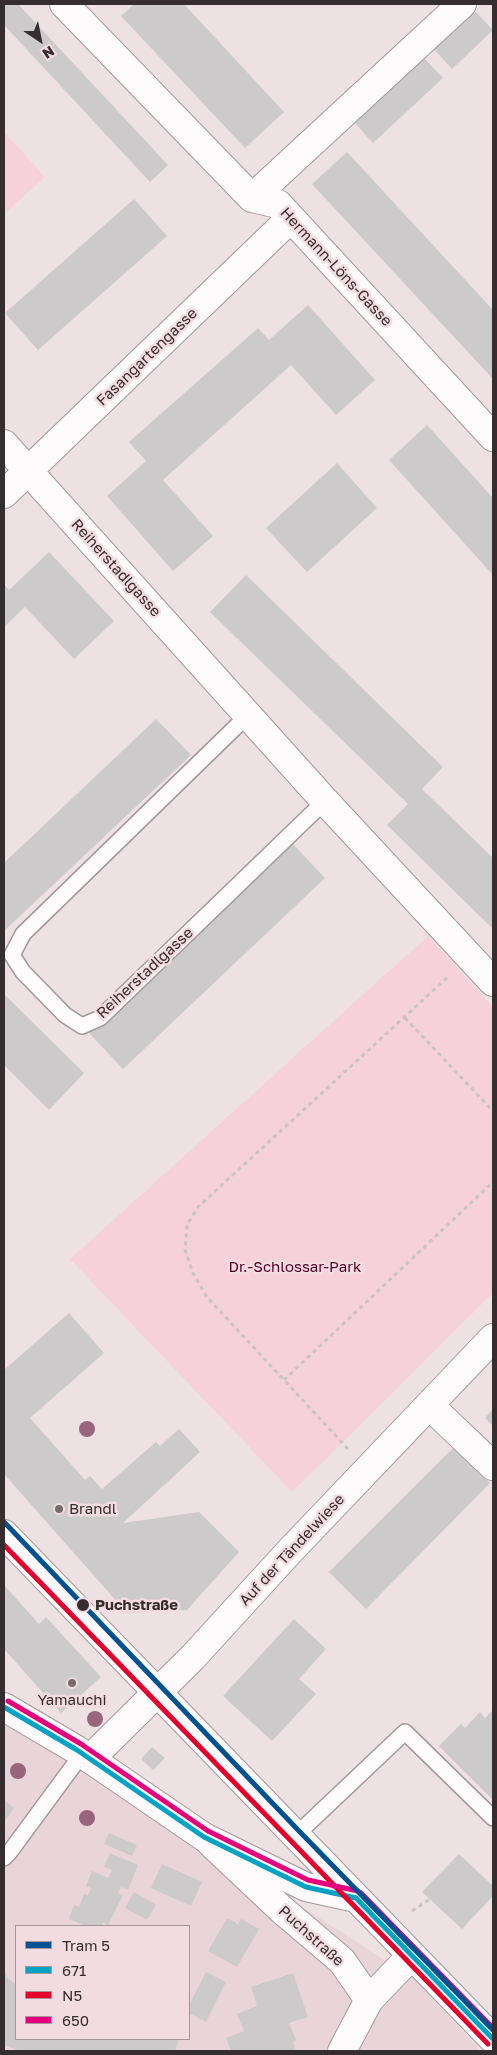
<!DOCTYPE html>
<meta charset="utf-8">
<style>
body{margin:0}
#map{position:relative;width:497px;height:2055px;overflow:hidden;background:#ede1e4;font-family:"Golos Text",sans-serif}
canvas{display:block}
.frame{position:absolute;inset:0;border:5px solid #352d2f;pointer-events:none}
.legend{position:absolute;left:15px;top:1925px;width:175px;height:115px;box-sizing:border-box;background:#f2dce1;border:1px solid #a6969a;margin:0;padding:6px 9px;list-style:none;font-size:15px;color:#352d2f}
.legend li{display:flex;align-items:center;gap:10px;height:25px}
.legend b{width:25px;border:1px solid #a6969a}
.north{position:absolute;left:15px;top:15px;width:50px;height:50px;-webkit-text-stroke:4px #f2dce1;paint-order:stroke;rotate:146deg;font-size:14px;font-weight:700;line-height:20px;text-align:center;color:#352d2f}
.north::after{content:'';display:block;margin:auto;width:18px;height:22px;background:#352d2f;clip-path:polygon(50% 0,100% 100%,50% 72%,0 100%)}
</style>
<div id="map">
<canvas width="497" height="2055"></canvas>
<div class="frame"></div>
<ul class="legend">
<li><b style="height:6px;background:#025191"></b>Tram 5</li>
<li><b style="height:6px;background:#03a3c6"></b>671</li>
<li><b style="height:6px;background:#e4002b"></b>N5</li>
<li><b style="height:6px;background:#e5007d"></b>650</li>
</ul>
<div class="north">N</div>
</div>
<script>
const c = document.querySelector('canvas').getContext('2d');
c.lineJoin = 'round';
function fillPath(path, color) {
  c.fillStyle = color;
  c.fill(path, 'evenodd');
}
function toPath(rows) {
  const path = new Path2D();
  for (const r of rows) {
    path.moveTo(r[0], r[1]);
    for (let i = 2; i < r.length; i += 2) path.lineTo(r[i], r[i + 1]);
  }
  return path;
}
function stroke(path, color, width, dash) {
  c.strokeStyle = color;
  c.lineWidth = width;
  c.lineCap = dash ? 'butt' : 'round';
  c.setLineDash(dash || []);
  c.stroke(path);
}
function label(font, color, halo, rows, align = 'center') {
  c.font = font + ' "Golos Text",sans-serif';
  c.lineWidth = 5;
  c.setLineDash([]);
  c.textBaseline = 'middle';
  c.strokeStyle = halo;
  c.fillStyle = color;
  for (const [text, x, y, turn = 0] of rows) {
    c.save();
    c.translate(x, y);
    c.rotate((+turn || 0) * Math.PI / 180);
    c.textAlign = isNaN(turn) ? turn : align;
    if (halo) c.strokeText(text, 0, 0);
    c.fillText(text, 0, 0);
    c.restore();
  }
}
const built = toPath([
 [4,1716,413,1978,481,2051,4,2051],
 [16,1926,189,1926,189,2039,16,2039]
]);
const green = toPath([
 [4,132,45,177,4,214],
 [428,936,493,1007,493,1293,292,1492,70,1259]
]);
const building = toPath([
 [4,4,18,4,168,165,150,182,4,25],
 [134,4,184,4,284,112,245,148,121,16],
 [473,9,493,30,452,69,433,48],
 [422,56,443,78,373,143,352,120],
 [347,152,493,310,493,379,312,184],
 [134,199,167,236,38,350,5,313],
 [308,305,375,380,336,415,291,365,163,480,213,536,173,571,107,496,146,461,129,442,258,328,269,340],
 [427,425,493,498,493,575,389,460],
 [337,463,377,508,307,572,266,528],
 [49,552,114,621,74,659,25,607,4,627,4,584,9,590],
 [246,575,443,767,422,789,493,858,493,929,387,825,408,804,210,612],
 [156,719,191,755,4,931,4,863],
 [291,842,325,878,123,1069,89,1033],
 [4,994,84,1073,49,1110,4,1065],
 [69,1313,104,1353,30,1418,85,1480,90,1476,102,1489,156,1442,160,1446,179,1429,200,1452,123,1523,199,1512,239,1552,187,1610,127,1613,4,1474,4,1370],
 [493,1409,493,1426,485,1418],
 [454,1447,490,1483,366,1609,329,1572],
 [4,1585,39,1624,46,1617,101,1677,61,1713,4,1649],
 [294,1619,326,1649,299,1679,316,1694,272,1741,223,1696],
 [493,1710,493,1800,439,1746,461,1724,465,1728,480,1712,485,1718],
 [152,1747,165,1758,153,1770,141,1759],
 [4,1800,14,1808,4,1822],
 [109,1833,137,1845,132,1856,104,1844],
 [110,1853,138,1865,128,1890,121,1887,118,1893,123,1895,108,1925,103,1922,102,1926,86,1926,69,1919,74,1905,79,1907,84,1894,88,1895,91,1888,86,1886,92,1871,108,1878,112,1870,104,1867],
 [459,1854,493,1886,493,1896,462,1929,422,1892],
 [162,1864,202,1882,191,1906,151,1888],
 [134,1892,156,1905,147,1920,125,1908],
 [227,1918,238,1924,241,1919,259,1929,237,1967,208,1951],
 [4,1969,7,1977,16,1985,16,2039,179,2039,175,2051,20,2051,4,2045],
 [206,1972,226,1982,206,2022,189,2013,189,2005],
 [293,1973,308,2017,289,2023,296,2040,293,2042,296,2051,231,2051,226,2038,244,2031,237,2014,257,2006,251,1987]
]);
const path = toPath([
 [405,1018,493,1111],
 [284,1380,493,1182],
 [348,1449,207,1297,193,1273,185,1250,187,1225,198,1207,449,976],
 [412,1911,430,1899]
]);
const lane = toPath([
 [248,715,23,934,12,955,23,972,65,1015,82,1026,100,1018,325,801],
 [295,1836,405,1732,493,1818],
 [4,1858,9,1853,82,1754]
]);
const street = toPath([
 [64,4,252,198,278,204,493,437],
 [252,198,462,4],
 [4,444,325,801,493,982],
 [4,494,290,219],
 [429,1405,493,1466],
 [90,1759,193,1657,289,1552,493,1338],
 [211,1843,281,1909,342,1961,369,2000],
 [342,2051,369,2000,411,1956]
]);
const secondary = toPath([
 [4,1534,493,2039],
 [4,1707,77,1750,204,1837,306,1887,356,1898]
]);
const bus1 = toPath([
 [4,1707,77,1750,204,1837,306,1887,356,1898],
 [356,1898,493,2039]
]);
const bus2 = toPath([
 [4,1545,488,2044]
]);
const bus3 = toPath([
 [8,1701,81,1744,208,1831,308,1880,358,1891],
 [361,1893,493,2028]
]);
const tram1 = toPath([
 [4,1522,299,1831,493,2030]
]);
const trees = [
 [87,1429],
 [95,1719],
 [18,1771],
 [87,1818]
];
const markers = [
 [59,1509,5,"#756c6e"],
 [83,1605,7,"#352d2f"],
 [72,1683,5,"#756c6e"]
];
const streetNames = [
 ["Hermann-Löns-Gasse",336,267,47],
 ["Fasangartengasse",147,357,-44],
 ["Reiherstadlgasse",116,568,48],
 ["Reiherstadlgasse",145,973,-43],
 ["Auf der Tändelwiese",292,1550,-47],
 ["Puchstraße",311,1936,42]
];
const parkNames = [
 ["Dr.-Schlossar-Park",295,1267]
];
const poiNames = [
 ["Brandl",69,1509],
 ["Yamauchi",72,1700,"center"]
];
const stopNames = [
 ["Puchstraße",95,1605]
];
fillPath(built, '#e9d4d9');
fillPath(green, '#f6d0da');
fillPath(building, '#cccaca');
stroke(lane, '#a2989b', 18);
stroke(street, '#a2989b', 30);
stroke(secondary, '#a2989b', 30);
stroke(path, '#c8c4c5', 3, [4, 4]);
stroke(lane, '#fcfafb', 15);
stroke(street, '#fcfafb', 28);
stroke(secondary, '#fcfafb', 28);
stroke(bus1, '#03a3c6', 5);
stroke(bus2, '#e4002b', 5);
stroke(bus3, '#e5007d', 5);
stroke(tram1, '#025191', 5);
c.fillStyle = '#99657c';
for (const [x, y] of trees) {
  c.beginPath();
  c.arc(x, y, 8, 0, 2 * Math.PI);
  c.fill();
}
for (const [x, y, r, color] of markers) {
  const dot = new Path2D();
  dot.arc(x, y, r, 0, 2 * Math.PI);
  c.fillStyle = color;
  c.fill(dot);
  stroke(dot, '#f2dce1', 2);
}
label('15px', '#352d2f', '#f2dce1', streetNames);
label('15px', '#550027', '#f2dce1', parkNames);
label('15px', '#352d2f', '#f2dce1', poiNames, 'left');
label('bold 15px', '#352d2f', '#f2dce1', stopNames, 'left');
</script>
